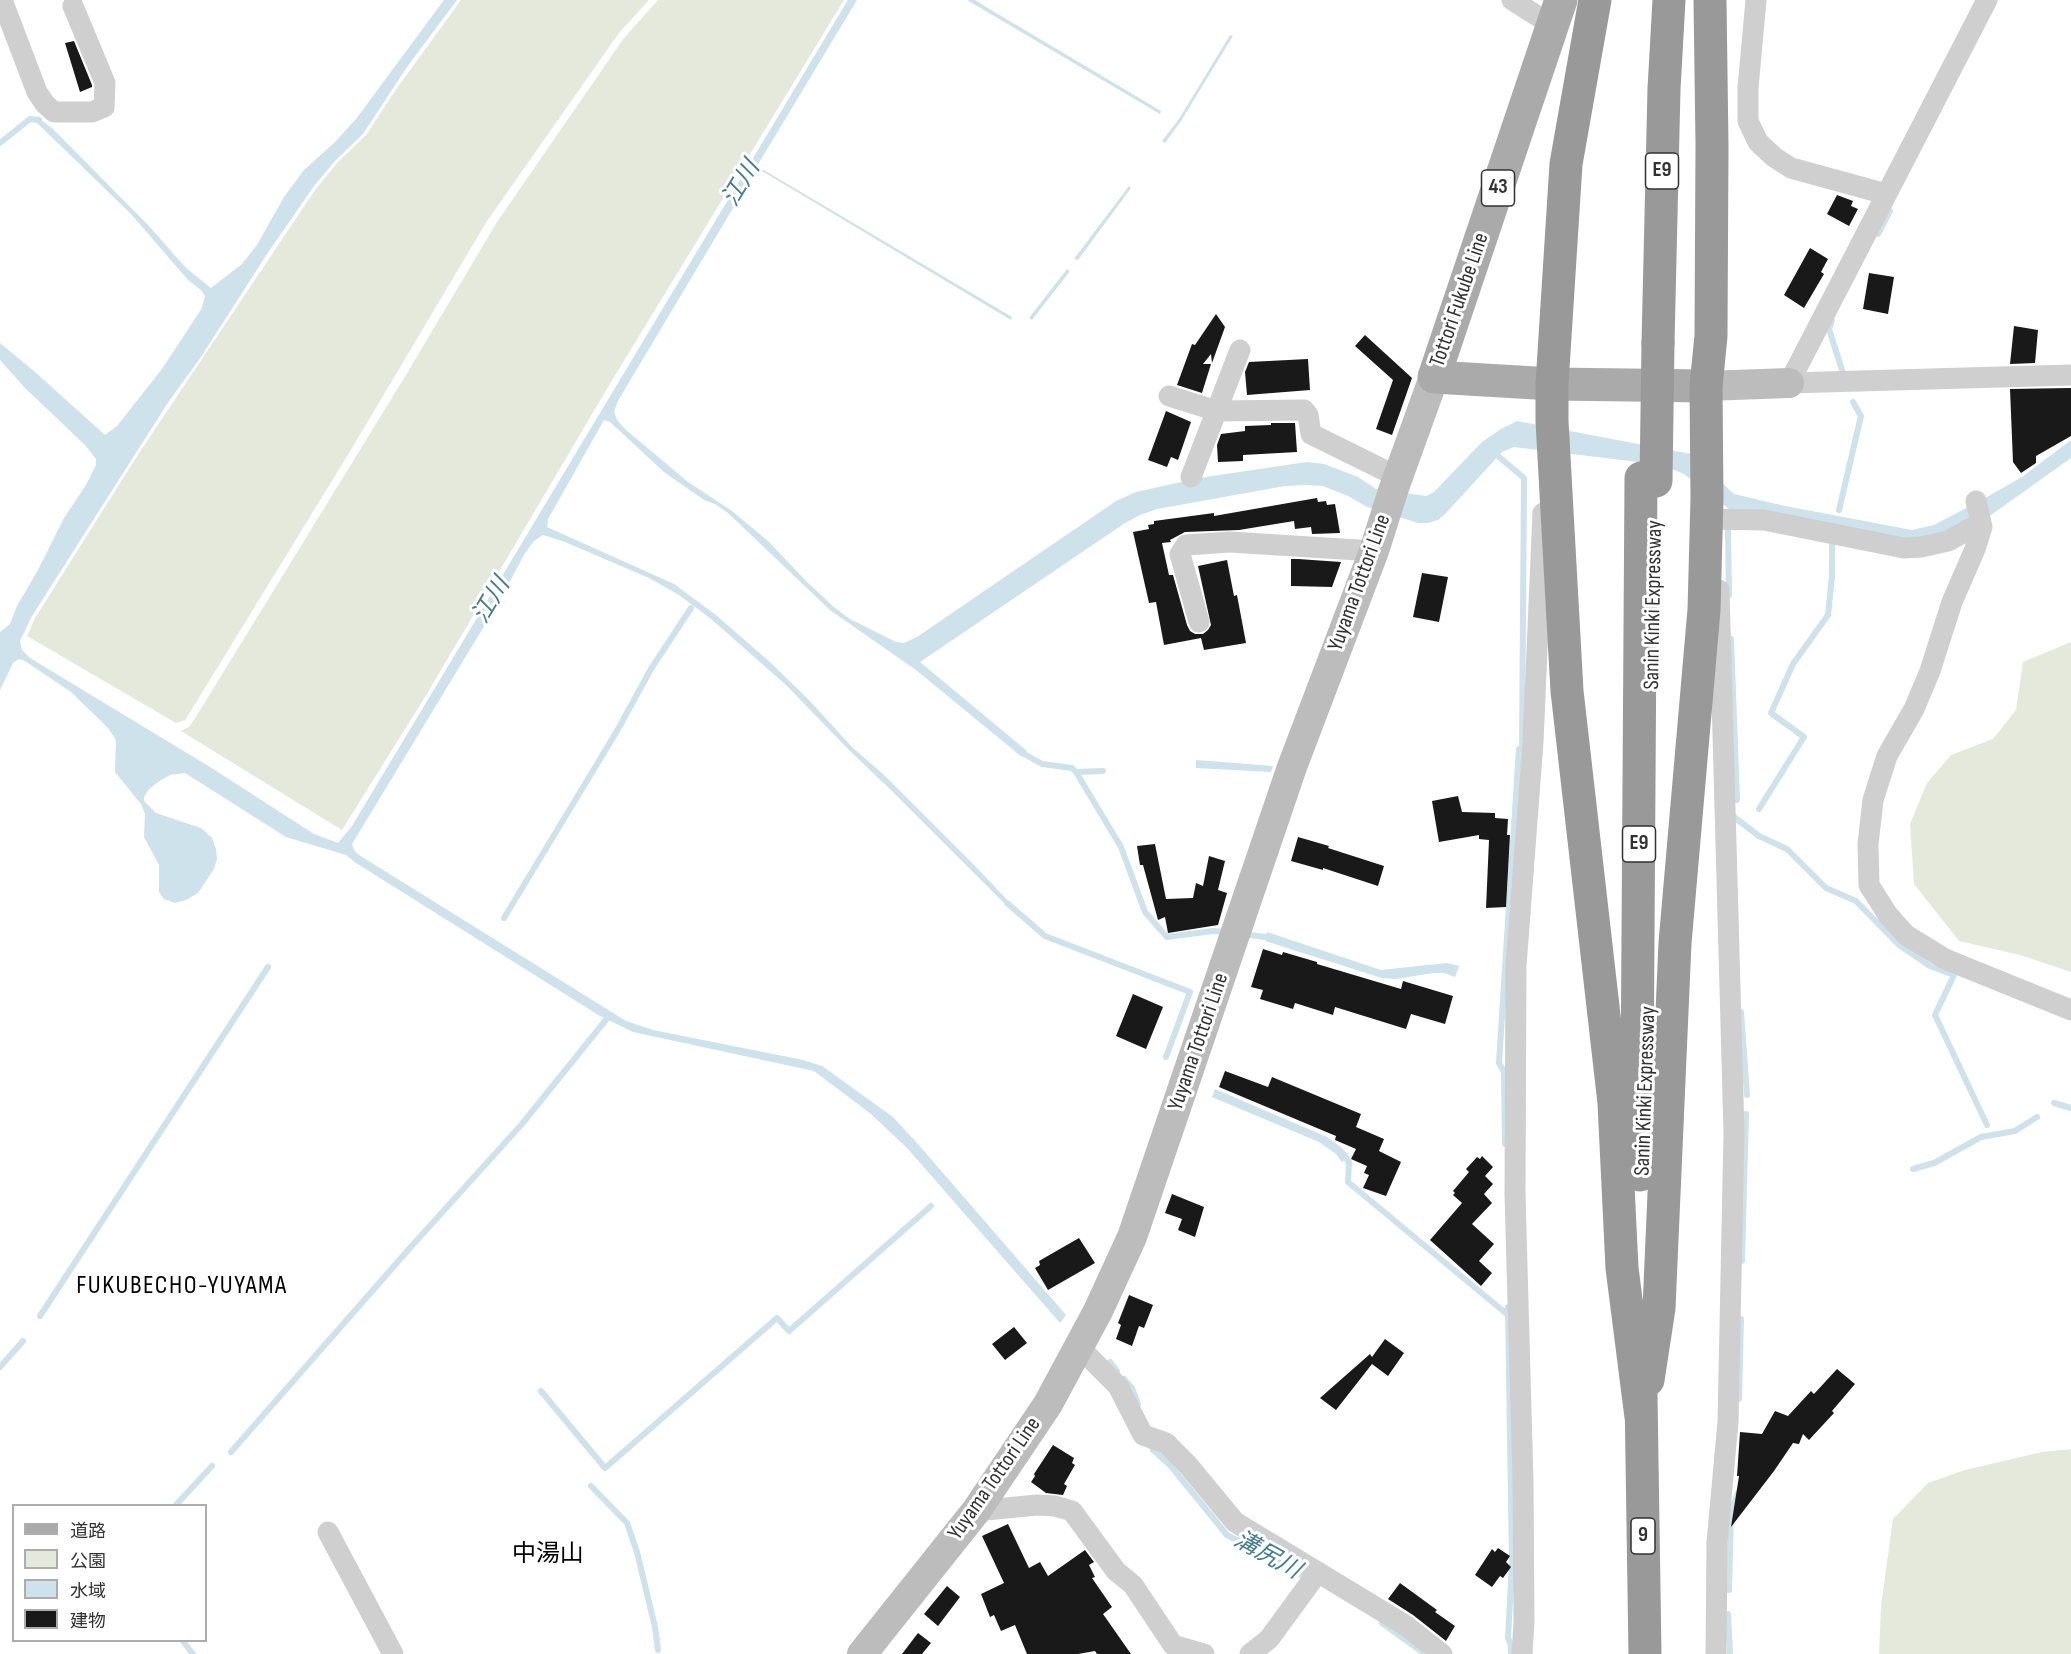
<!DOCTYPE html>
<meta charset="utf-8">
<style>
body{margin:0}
#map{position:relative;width:2071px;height:1654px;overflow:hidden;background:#fff;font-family:"Sofia Sans Condensed","Noto Sans JP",sans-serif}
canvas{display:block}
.legend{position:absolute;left:12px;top:1504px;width:195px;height:138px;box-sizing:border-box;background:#fff;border:2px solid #adadad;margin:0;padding:8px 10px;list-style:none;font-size:18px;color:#323232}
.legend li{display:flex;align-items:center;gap:12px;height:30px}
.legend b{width:30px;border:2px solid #adadad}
</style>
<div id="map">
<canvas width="2071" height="1654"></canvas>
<ul class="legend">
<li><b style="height:8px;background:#aaa"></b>道路</li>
<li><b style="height:16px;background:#e4e9dc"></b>公園</li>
<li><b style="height:16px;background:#cde2ea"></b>水域</li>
<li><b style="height:16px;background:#191919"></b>建物</li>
</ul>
</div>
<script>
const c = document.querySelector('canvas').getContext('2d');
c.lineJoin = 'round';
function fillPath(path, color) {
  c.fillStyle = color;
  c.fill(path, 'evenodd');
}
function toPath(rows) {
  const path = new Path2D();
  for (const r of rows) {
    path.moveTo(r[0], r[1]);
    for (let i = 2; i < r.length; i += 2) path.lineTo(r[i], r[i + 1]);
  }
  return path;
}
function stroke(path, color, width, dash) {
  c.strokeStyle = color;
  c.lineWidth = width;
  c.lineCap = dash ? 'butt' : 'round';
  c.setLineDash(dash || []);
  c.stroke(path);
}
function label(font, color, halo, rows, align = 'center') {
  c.font = font + ' "Sofia Sans Condensed","Noto Sans JP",sans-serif';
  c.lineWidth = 6;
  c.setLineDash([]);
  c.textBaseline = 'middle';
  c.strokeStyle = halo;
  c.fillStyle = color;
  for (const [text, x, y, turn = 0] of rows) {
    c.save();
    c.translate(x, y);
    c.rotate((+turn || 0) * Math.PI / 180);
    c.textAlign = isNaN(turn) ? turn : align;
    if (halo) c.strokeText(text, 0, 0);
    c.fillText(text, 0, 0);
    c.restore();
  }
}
const green = toPath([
 [461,0,649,0,619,33,487,221,349,453,192,709,185,720,176,723,27,636,35,618,139,453,315,190,338,162,366,135,397,88],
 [658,0,844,0,611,382,425,697,342,830,181,731,189,727,194,720,406,375,497,222,624,38],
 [2071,642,2071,972,2020,955,1959,941,1914,884,1910,824,1927,783,1951,755,1993,739,2016,710,2023,662],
 [2071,1449,2071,1654,1879,1654,1881,1606,1893,1519,1928,1483,1965,1470,2042,1452]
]);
const water = toPath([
 [444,0,457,0,407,67,363,134,335,161,314,186,267,254,199,360,169,401,32,616,20,641,22,650,30,658,210,767,314,834,338,843,352,826,848,0,857,0,757,166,1012,317,1011,320,757,168,619,399,614,411,617,420,626,430,688,482,732,511,768,541,808,583,835,608,850,619,896,642,904,643,917,637,1116,501,1136,492,1199,478,1307,462,1324,464,1358,477,1376,489,1426,496,1434,492,1482,442,1501,429,1517,421,1691,454,1734,494,1785,506,1912,530,1934,525,1987,497,2022,477,2071,440,2071,458,1991,515,1921,544,1738,512,1729,509,1684,474,1663,465,1514,447,1502,452,1446,513,1438,520,1428,523,1418,523,1367,507,1348,496,1323,486,1306,485,1285,486,1157,509,1140,515,1125,523,920,662,1027,751,1022,757,916,670,830,610,728,513,715,504,704,500,664,472,610,422,604,420,548,519,547,527,674,584,716,615,771,663,808,699,853,748,883,774,977,868,1012,905,1013,909,1008,907,892,791,849,750,786,685,710,618,679,595,649,578,565,542,543,535,534,541,525,553,500,600,352,844,354,850,359,855,626,1021,653,1030,803,1060,822,1066,893,1117,917,1143,1066,1315,1060,1323,908,1149,871,1114,814,1071,633,1032,600,1016,356,863,346,855,286,837,185,773,170,775,161,780,149,789,144,797,144,801,156,813,201,828,212,838,216,849,217,859,214,869,198,893,186,900,175,903,164,899,159,892,159,865,144,837,145,814,141,804,115,772,116,740,108,728,71,692,25,661,19,659,13,663,0,690,0,632,10,624,17,606,39,568,64,518,86,485,96,465,96,459,85,445,25,388,0,360,0,343,35,372,105,435,117,426,162,369,202,308,205,296,201,290,188,280,131,214,32,118,38,118,52,128,149,226,186,268,211,288,242,264,257,245,284,197,304,170,335,142,356,119],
 [967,0,975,0,991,10,1161,111,1160,114],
 [1230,35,1233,36,1181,121,1165,143,1162,141,1179,119],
 [1129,186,1131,188,1078,260,1074,259],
 [1067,269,1070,271,1032,320,1029,318],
 [1196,760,1273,766,1271,772,1196,768],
 [1267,932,1381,970,1447,963,1459,966,1455,977,1444,973,1433,973,1396,979,1382,978,1265,941],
 [1215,1089,1327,1137,1342,1148,1350,1157,1342,1162,1336,1154,1319,1142,1212,1097]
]);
const stream = toPath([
 [0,143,30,119,39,120],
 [1878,234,1890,211],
 [1832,320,1829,329,1843,373],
 [1492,451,1524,478,1522,750,1519,749,1499,1063,1504,1072,1505,1144],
 [1839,510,1861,416,1853,402],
 [1728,530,1729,595],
 [1731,639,1737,800],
 [1019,751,1042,764,1072,768,1076,772,1121,847,1145,912,1167,937,1213,931,1227,932],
 [1076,772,1103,771],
 [1759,809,1804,737,1771,713,1793,664,1828,615,1832,576,1832,540],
 [1734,817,1759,836,1787,849,1826,888,1856,901,1899,945,1930,966,1954,975,1935,1015,1987,1125],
 [1007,903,1045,936,1190,992,1166,1057],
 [504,918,617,731,651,669,691,608],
 [1243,934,1272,938],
 [1741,1012,1747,1095],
 [2054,1103,2071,1108],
 [1342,1153,1349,1162,1348,1182,1508,1315],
 [1913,1169,1934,1163,1981,1137,2015,1131,2037,1117],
 [1742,1261,1746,1114],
 [1508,1307,1512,1563,1508,1638,1511,1645,1511,1654],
 [40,1316,268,967],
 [1110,1362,1117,1371],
 [0,1367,23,1341],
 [1124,1379,1132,1388,1138,1404],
 [541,1391,605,1468,777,1318,789,1331,931,1206],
 [1739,1399,1741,1319],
 [1150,1442,1153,1450,1170,1465,1227,1535,1309,1579],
 [231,1452,409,1249,522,1124,609,1016],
 [591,1486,627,1523,637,1552,655,1627,658,1650],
 [175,1506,212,1466],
 [1729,1590,1731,1512,1738,1493],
 [1728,1614,1730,1654],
 [1382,1623,1425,1654],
 [182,1640,193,1654]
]);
const building = toPath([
 [74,41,92,85,92,87,80,92,65,43],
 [1837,195,1853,201,1851,206,1858,209,1849,226,1827,214],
 [1810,248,1828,259,1821,272,1824,274,1804,308,1784,295],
 [1869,273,1894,277,1888,314,1863,309],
 [1216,314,1225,327,1212,363,1211,354,1203,364,1211,364,1202,393,1177,385,1192,344,1195,345],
 [2014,326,2038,330,2035,363,2010,364],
 [1365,335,1412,378,1392,435,1376,429,1393,380,1355,346],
 [1308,359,1310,390,1247,395,1245,372,1249,362],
 [2071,388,2071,436,2036,456,2036,463,2021,473,2013,462,2010,389],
 [1166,411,1191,422,1178,460,1171,457,1167,467,1148,460],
 [1271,423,1295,423,1297,452,1243,455,1243,461,1218,462,1217,445,1221,434,1245,431,1245,426,1271,425],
 [1317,498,1318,502,1326,501,1327,505,1335,504,1340,533,1312,534,1311,527,1295,529,1294,521,1239,530,1185,532,1170,540,1171,542,1162,543,1169,575,1173,575,1187,625,1190,631,1195,634,1203,634,1208,630,1211,625,1198,566,1227,560,1234,596,1237,595,1246,643,1204,650,1201,638,1164,645,1156,602,1149,603,1133,532,1149,529,1148,525,1154,524,1154,521,1214,513,1214,516],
 [1291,559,1298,559,1341,562,1332,587,1291,586],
 [1422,573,1448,577,1439,622,1413,617],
 [1458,796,1462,812,1495,813,1495,818,1508,819,1507,835,1510,835,1506,907,1486,908,1489,840,1479,839,1479,835,1439,842,1432,801],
 [1298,837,1329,846,1328,848,1384,866,1378,886,1323,868,1323,870,1291,861],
 [1155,844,1166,899,1193,898,1196,883,1203,886,1209,856,1225,861,1218,890,1227,893,1218,925,1168,933,1165,917,1158,920,1143,865,1140,865,1137,846],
 [1263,949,1282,955,1283,952,1317,962,1317,964,1401,989,1403,981,1453,996,1445,1024,1411,1014,1406,1029,1335,1007,1333,1015,1295,1003,1293,1009,1260,999,1263,990,1251,987],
 [1133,994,1163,1007,1146,1049,1116,1036],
 [1225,1071,1268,1087,1272,1077,1361,1114,1356,1127,1384,1139,1379,1151,1401,1162,1386,1196,1363,1188,1369,1175,1364,1173,1367,1166,1351,1159,1356,1149,1335,1140,1336,1136,1219,1087],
 [1482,1156,1493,1167,1485,1176,1493,1184,1484,1194,1492,1203,1472,1224,1494,1244,1479,1261,1492,1273,1481,1286,1430,1240,1462,1203,1453,1195,1455,1193,1453,1191,1469,1172,1466,1169,1477,1157,1480,1159],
 [1172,1194,1204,1207,1195,1237,1178,1230,1182,1219,1165,1213],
 [1079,1238,1095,1263,1048,1290,1035,1268,1040,1265,1039,1261],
 [1129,1295,1153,1305,1144,1328,1139,1326,1132,1346,1116,1339,1121,1325,1118,1323],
 [1014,1327,1027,1343,1005,1360,992,1344],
 [1385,1339,1404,1353,1388,1376,1372,1364,1336,1410,1320,1398,1370,1354,1372,1357],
 [1837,1369,1855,1384,1832,1411,1834,1413,1809,1440,1803,1434,1799,1444,1793,1443,1774,1471,1731,1527,1739,1476,1737,1476,1740,1432,1762,1434,1775,1411,1788,1416,1811,1391,1814,1394],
 [1053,1445,1074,1458,1072,1463,1075,1465,1064,1484,1067,1486,1063,1495,1046,1493,1031,1482,1035,1476,1034,1474],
 [1008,1524,1029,1568,1040,1562,1048,1576,1085,1550,1094,1562,1089,1565,1095,1577,1092,1578,1112,1607,1103,1614,1131,1654,1097,1654,1095,1651,1078,1654,1027,1654,1015,1625,1001,1631,994,1615,990,1617,981,1594,1004,1583,982,1536],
 [1498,1548,1510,1556,1506,1562,1511,1567,1503,1578,1500,1576,1492,1587,1475,1575,1492,1549,1495,1552],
 [1400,1583,1437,1610,1435,1612,1455,1626,1446,1641,1413,1615,1388,1599],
 [947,1586,960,1597,938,1626,924,1614],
 [918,1633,931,1643,922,1654,902,1654]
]);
const street = toPath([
 [2,0,37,92,45,104,54,112,92,112,104,107,105,83,73,6],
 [1512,0,1553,26],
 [1756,0,1748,88,1748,121,1758,142,1774,157,1791,168,1886,194],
 [1987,0,1789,383,2071,375],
 [1169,396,1217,411,1304,410,1308,415,1311,434,1398,477],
 [1191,477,1240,350],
 [1976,501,1982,527,1975,549,1952,602,1930,671,1914,709,1887,756,1873,800,1868,844,1869,885,1888,915,1906,935,1945,959,2071,1010],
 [1706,519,1764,520,1904,548,1921,547,1948,541,1981,523],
 [1199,622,1180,554,1186,545,1230,542,1374,551],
 [1079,1347,1118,1386,1143,1435,1166,1443,1187,1464,1235,1522,1405,1625,1442,1654],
 [976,1511,1037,1505,1055,1506,1072,1511,1116,1571,1133,1585,1173,1645,1204,1654],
 [328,1532,393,1654],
 [1250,1654,1269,1639,1318,1572],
 [1522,1654,1524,1622,1523,1481,1515,1194,1516,966,1533,742,1543,513],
 [1716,1654,1717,1542,1728,1422,1734,1133,1719,590]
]);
const secondary = toPath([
 [1706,386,1789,383],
 [862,1654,976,1511,1048,1404,1098,1311,1132,1237,1292,767,1374,551,1394,488,1434,377]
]);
const primary = toPath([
 [1561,0,1434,377,1552,384,1706,386]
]);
const highway = toPath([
 [1595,0,1566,164,1552,384,1552,421,1567,691,1614,1103,1622,1268,1641,1417],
 [1658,343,1664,89,1669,0],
 [1640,1175,1637,1087,1641,478],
 [1648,1380,1659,1308,1675,943,1704,610,1707,498,1706,386,1711,336,1712,145,1710,0],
 [1641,1395,1645,1654]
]);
const highwayBridge = toPath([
 [1656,481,1658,343]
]);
const shields = [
 [1662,171,33],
 [1498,188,33],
 [1639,844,33],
 [1643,1536,24]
];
const shieldNames = [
 ["E9",1662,171],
 ["43",1498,188],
 ["E9",1639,844],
 ["9",1643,1536]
];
const streetNames = [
 ["Tottori Fukube Line",1460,300,-71],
 ["Yuyama Tottori Line",1360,583,-70],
 ["Sanin Kinki Expressway",1654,605,-89],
 ["Yuyama Tottori Line",1199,1042,-71],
 ["Sanin Kinki Expressway",1646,1091,-88],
 ["Yuyama Tottori Line",995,1479,-55]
];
const waterNames = [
 ["江川",742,184,-59],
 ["江川",492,601,-59],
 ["溝尻川",1267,1556,29]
];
const neighbourhoodNames = [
 ["中湯山",548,1555]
];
const quarterNames = [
 ["FUKUBECHO-YUYAMA",182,1286]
];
fillPath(green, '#e4e9dc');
fillPath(water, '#cde2ea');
stroke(stream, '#cde2ea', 6);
fillPath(building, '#191919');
stroke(street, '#cfcfcf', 21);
stroke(secondary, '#bcbcbc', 30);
stroke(primary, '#aaa', 33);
stroke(highway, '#999', 33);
stroke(highwayBridge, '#999', 33);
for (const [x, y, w] of shields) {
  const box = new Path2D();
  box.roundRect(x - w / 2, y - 18, w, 36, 4.5);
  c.fillStyle = '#fff';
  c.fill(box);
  stroke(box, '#323232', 1.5);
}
label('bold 21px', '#323232', null, shieldNames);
label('22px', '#323232', '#fff', streetNames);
label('italic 24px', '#447c91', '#fff', waterNames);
label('24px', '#000', '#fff', neighbourhoodNames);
c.letterSpacing = '1.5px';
label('26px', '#000', '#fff', quarterNames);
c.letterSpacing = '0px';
</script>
